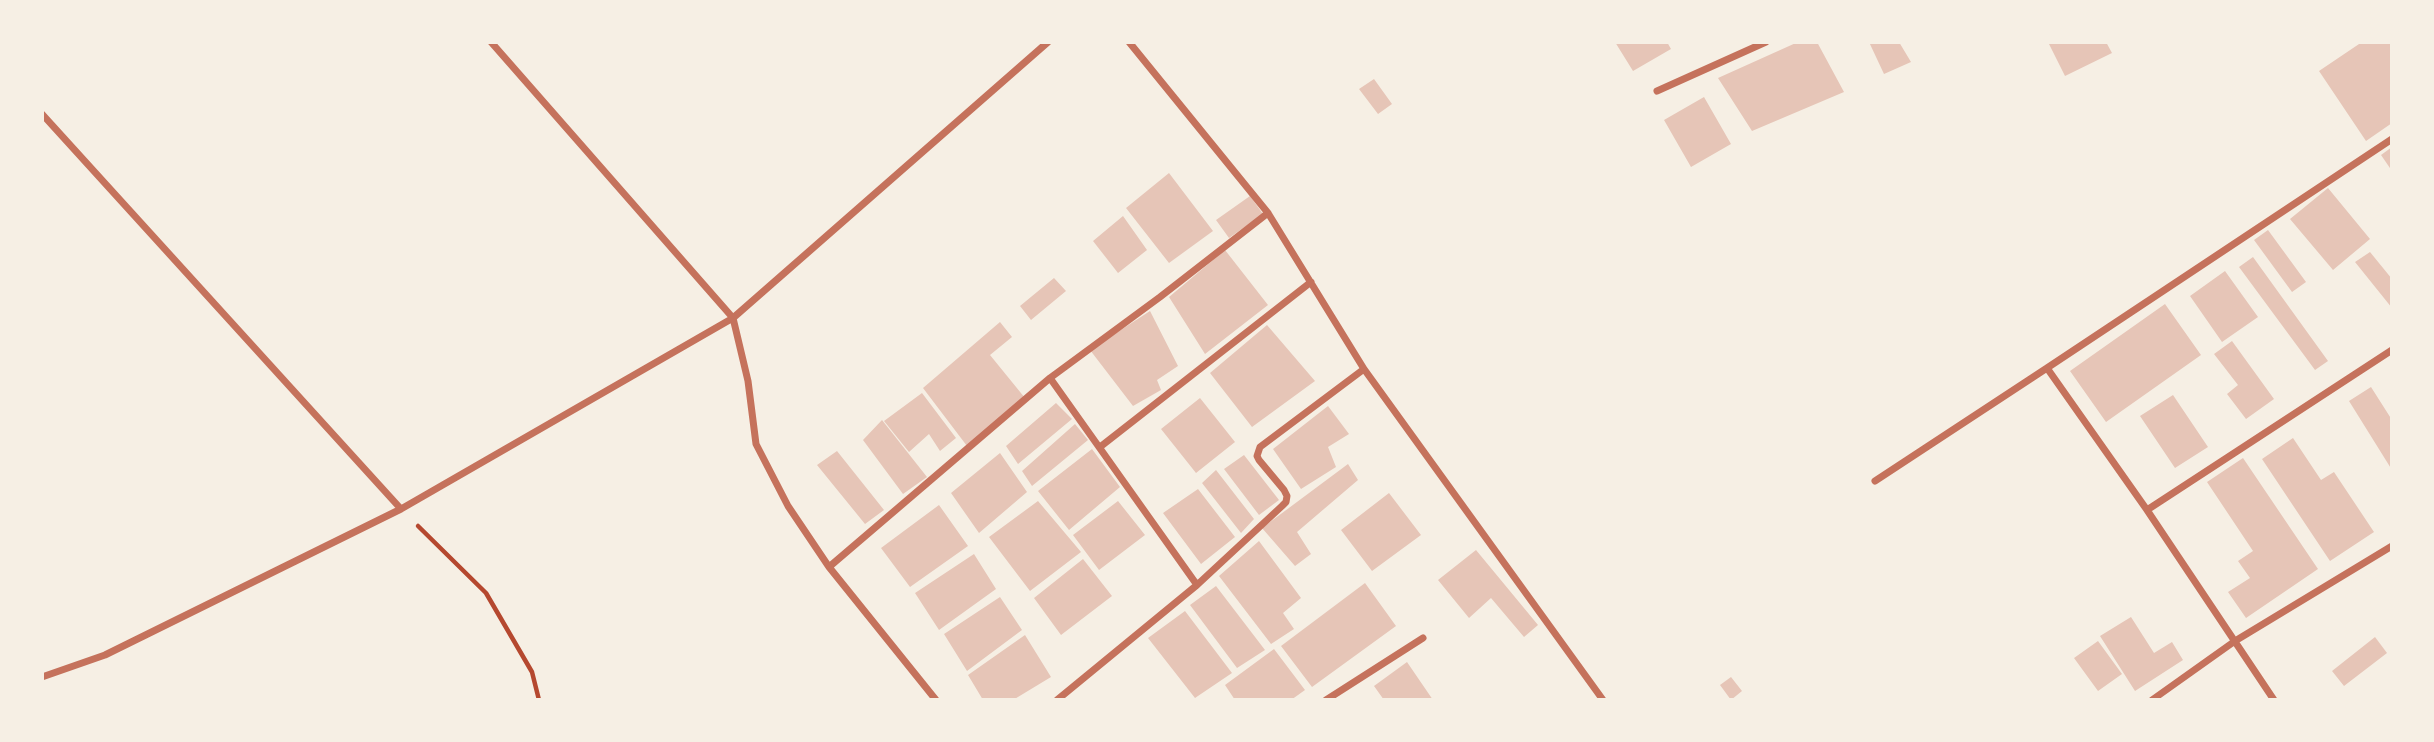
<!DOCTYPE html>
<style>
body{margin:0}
#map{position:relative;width:2434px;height:742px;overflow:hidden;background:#f6efe4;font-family:"Fira Sans",sans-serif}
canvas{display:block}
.frame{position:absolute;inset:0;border:44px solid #f6efe4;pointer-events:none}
</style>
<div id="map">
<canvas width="2434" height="742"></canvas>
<div class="frame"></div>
</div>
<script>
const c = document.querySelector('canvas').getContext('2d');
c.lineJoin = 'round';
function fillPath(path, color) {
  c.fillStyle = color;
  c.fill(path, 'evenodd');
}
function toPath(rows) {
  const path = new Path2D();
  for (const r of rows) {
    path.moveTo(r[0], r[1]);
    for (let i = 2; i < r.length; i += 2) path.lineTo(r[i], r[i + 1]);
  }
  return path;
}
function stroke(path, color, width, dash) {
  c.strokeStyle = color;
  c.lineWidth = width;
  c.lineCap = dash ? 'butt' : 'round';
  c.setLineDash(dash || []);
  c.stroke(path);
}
const building = toPath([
 [1615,42,1667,42,1671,49,1633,71],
 [1798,42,1817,42,1844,92,1752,131,1718,78],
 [1869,42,1899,42,1911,62,1884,74],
 [2048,42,2106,42,2112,53,2065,76],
 [2362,42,2392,42,2392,123,2366,141,2319,71],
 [1374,79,1392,104,1378,114,1359,89],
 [1704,97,1731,144,1691,167,1664,120],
 [2392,147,2392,171,2381,155],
 [1169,173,1213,231,1169,263,1126,208],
 [2328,188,2370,239,2333,270,2290,219],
 [1250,196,1263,214,1229,238,1216,220],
 [1123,216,1147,250,1118,273,1093,241],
 [2268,230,2306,282,2292,292,2254,240],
 [1225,250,1268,305,1205,354,1169,297],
 [2370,252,2392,279,2392,308,2355,262],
 [2253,257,2328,361,2315,370,2239,267],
 [2225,271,2258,317,2222,342,2190,296],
 [1054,278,1066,291,1031,320,1020,306],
 [2165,304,2201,355,2106,422,2070,371],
 [1150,311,1178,366,1157,380,1161,390,1133,406,1090,350],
 [1000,322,1012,337,990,355,1025,398,967,446,923,388],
 [1267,325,1315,381,1252,427,1210,373],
 [2232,341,2274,399,2246,419,2227,394,2238,385,2214,354],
 [2371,387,2392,420,2392,470,2349,401],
 [922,393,956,438,940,451,929,434,909,452,884,421],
 [2173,395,2208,447,2175,468,2140,416],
 [1200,398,1235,442,1196,473,1161,429],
 [1056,403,1072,419,1018,464,1006,446],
 [1328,406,1349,434,1328,447,1336,467,1301,489,1273,449],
 [882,420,927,477,903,494,863,440],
 [1075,424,1088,440,1032,486,1022,471],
 [2293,438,2321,480,2334,472,2374,532,2330,561,2262,459],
 [1092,449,1120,487,1069,530,1038,491],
 [837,451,884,510,865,524,817,465],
 [1000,453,1027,492,979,533,951,493],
 [1244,455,1279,500,1259,515,1224,469],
 [2243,458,2318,569,2246,618,2228,592,2250,578,2238,561,2253,551,2207,482],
 [1348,464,1358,480,1297,532,1311,554,1295,566,1262,528],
 [1216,470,1254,519,1241,533,1202,483],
 [1198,489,1235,537,1201,564,1163,513],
 [1389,493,1421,535,1372,571,1341,530],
 [1038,501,1081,552,1030,591,989,537],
 [1118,501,1145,535,1099,570,1073,535],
 [939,505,968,546,910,587,881,548],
 [1259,541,1301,598,1283,613,1294,629,1271,644,1219,576],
 [1476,550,1538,625,1524,637,1491,598,1469,618,1438,580],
 [974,554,996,589,939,630,915,593],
 [1083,559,1112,596,1061,635,1034,598],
 [1365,583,1396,626,1312,687,1281,646],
 [1216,586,1265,650,1237,668,1190,605],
 [1000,597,1022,630,967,671,944,634],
 [1185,611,1232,673,1195,698,1148,638],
 [2131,617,2154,653,2172,642,2183,660,2135,691,2100,636],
 [1025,635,1051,677,1013,700,983,700,968,675],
 [2375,637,2387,653,2344,686,2332,671],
 [2098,641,2122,674,2098,691,2074,658],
 [1274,649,1305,690,1291,700,1235,700,1225,685],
 [1407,662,1433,700,1384,700,1374,686],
 [1731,677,1742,691,1731,700,1720,685]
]);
const path = toPath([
 [418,526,486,593,532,672,539,700]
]);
const minor = toPath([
 [1129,42,1268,213,1364,369,1603,700],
 [1657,91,1766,42],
 [42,114,401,509],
 [1050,378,1197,585],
 [1100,447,1311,282],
 [1875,481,2047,368],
 [2147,510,2392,350],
 [829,567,1050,378,1160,297,1268,213],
 [42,677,105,655,401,509,733,318,491,42],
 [936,700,829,567,788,506,756,444,748,381,733,318,1048,42],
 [1057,700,1197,585,1282,506,1286,502,1287,496,1284,490,1259,460,1257,456,1260,447,1364,369],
 [1326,700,1423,638],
 [2152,700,2235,641,2392,546],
 [2274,700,2147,510,2047,368,2392,139]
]);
fillPath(building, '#e6c5b7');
stroke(path, '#b5482f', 4.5);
stroke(minor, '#c5725c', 7);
</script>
